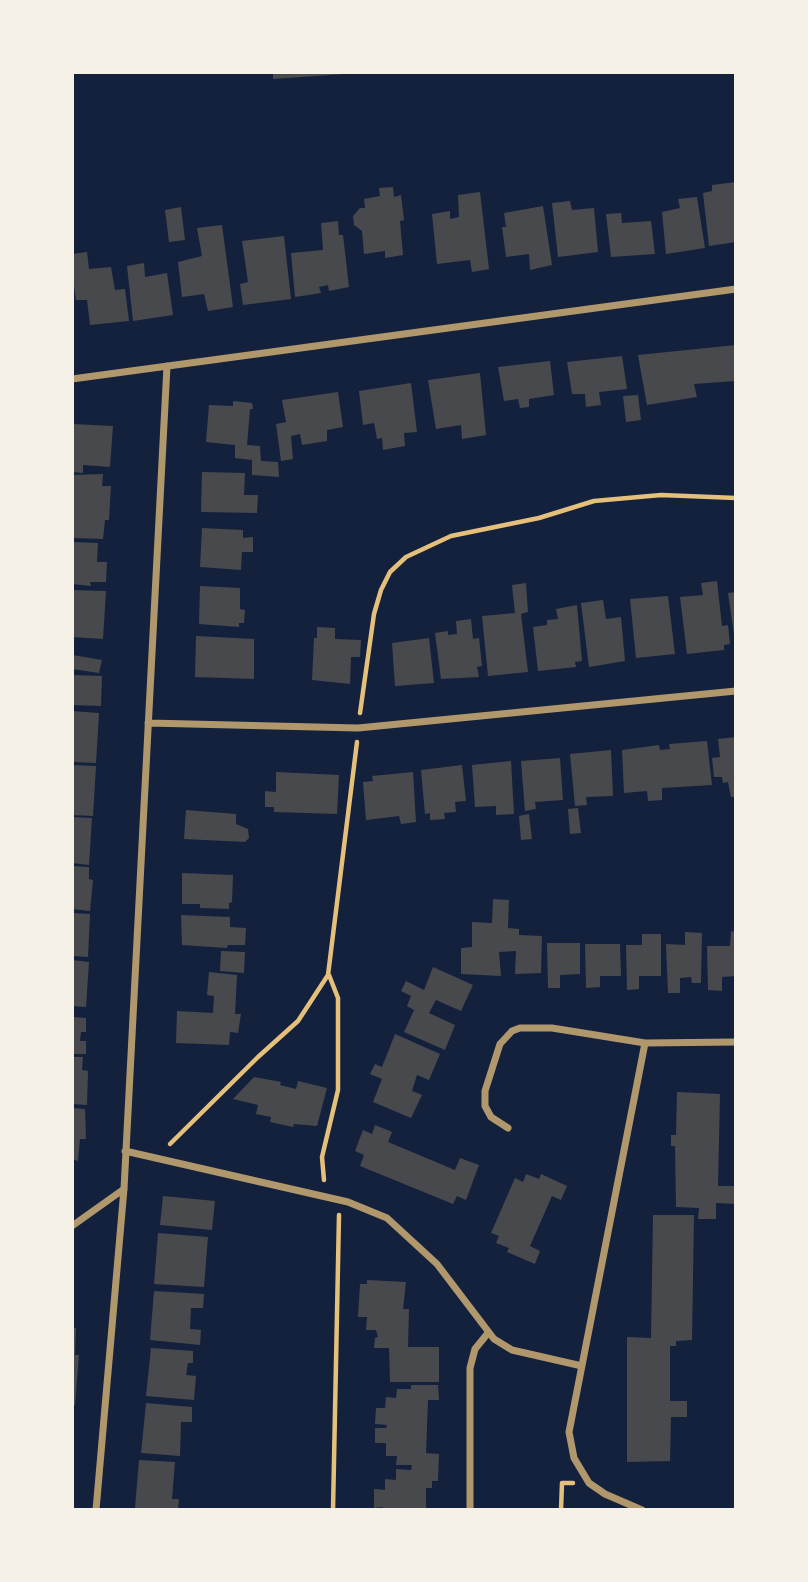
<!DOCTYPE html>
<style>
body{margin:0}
#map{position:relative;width:808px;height:1582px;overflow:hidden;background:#14213d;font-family:Quicksand,sans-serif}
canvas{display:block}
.frame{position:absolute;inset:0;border:74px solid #f6f1e7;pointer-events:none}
</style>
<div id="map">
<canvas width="808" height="1582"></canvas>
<div class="frame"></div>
</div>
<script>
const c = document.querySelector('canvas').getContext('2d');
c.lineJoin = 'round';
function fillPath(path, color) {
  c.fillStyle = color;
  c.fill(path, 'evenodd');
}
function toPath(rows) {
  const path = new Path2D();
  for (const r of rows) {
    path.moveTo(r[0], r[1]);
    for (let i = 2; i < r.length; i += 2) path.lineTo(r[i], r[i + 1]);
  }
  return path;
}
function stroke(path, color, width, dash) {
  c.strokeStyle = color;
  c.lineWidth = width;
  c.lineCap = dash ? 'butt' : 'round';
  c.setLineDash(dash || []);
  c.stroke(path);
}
const building = toPath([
 [273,72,344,72,344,74,273,79],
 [736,182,736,242,709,246,703,193,712,191,712,185],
 [393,187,394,197,401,195,404,220,400,221,403,255,385,258,385,251,364,254,362,231,354,225,353,216,360,208,365,208,364,199,380,196,379,188],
 [480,192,489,269,472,272,470,260,437,264,432,214,450,211,450,219,459,217,458,195],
 [697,197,705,248,666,254,662,212,680,208,678,199],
 [570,201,572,210,594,208,598,252,558,257,552,203],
 [543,206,552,265,530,270,529,254,506,257,502,227,506,227,504,213],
 [181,207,185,240,169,242,165,210],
 [621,213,622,223,651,221,655,254,611,257,606,214],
 [338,221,339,235,343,235,349,287,329,291,328,285,319,287,321,293,295,297,291,253,323,250,321,223],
 [222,225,233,307,208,311,204,294,182,297,178,262,202,256,197,228],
 [284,236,291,299,243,305,240,284,248,282,242,241],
 [87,252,89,269,111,267,115,290,125,289,129,321,90,325,87,300,76,300,72,272,72,254],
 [144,263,145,277,167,273,173,315,133,321,127,266],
 [736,345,736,381,694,384,697,397,647,405,638,355],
 [622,356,627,389,599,392,601,405,586,407,585,394,572,394,567,362],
 [550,361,554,395,529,399,529,407,520,408,518,399,504,401,498,367],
 [480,373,486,435,462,439,461,425,436,429,428,380],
 [411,383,417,432,404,433,405,446,383,450,382,438,377,439,374,423,363,425,359,391],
 [338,392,343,427,327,430,327,441,302,445,300,434,291,436,293,459,281,461,276,424,286,422,282,400],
 [638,395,641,420,626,422,623,396],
 [233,401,252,403,253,409,250,409,247,445,260,446,261,461,278,462,279,477,252,475,252,460,235,458,235,445,206,442,209,405,233,406],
 [72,424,113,426,110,467,83,465,83,473,72,472],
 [202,472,245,473,244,495,258,495,257,513,201,512],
 [103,474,102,486,111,486,109,520,105,520,103,539,72,538,74,505,72,505,72,475],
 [202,528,243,530,243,538,253,537,253,552,242,552,241,570,200,567],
 [72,542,98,543,97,562,107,562,106,582,90,582,91,586,72,584],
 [717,581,722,626,728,625,730,644,724,645,724,650,687,654,680,597,703,595,701,583],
 [526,583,528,612,521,614,528,672,488,676,482,616,515,613,512,585],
 [200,586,240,588,240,609,245,610,244,623,239,623,239,627,199,624],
 [72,590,106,591,103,639,72,637],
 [736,592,736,642,735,642,728,593],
 [668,596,675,654,636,658,630,599],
 [603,600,606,619,621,617,625,661,589,667,581,603],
 [577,605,582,661,575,662,576,667,538,671,533,627,547,625,547,620,558,619,556,609],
 [471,619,473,639,479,638,482,666,477,667,479,677,441,679,435,633,448,631,448,635,457,634,456,621],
 [317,627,335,628,335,639,361,640,360,657,351,657,350,684,312,680,314,638,317,638],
 [196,636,254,639,254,679,195,677],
 [429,638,434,683,395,686,392,643],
 [72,655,102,660,99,673,72,669],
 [72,675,102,676,101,706,72,705],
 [72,711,99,713,96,763,72,762],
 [736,737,736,797,731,797,728,782,723,783,722,777,714,777,712,758,720,757,718,739],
 [707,741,712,785,662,788,662,800,648,801,647,791,624,793,622,750,659,745,660,750,670,749,669,744],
 [611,750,613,796,586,797,587,805,575,806,570,754],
 [560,758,563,800,535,802,536,809,525,811,521,761],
 [511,761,514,814,496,815,496,806,475,807,472,765],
 [72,765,96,766,93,816,72,815],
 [462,765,466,801,455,802,456,812,444,813,445,819,430,820,430,813,425,814,421,770],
 [276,772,339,775,337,814,274,812,274,807,265,807,265,791,276,792],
 [413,772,416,822,401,824,399,816,366,820,363,782,373,781,372,776],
 [578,808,581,833,570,834,568,809],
 [186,810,236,814,236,824,248,829,249,838,245,842,184,839],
 [529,814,532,839,521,840,519,816],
 [72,817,92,818,89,865,72,863],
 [72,866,89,867,89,879,93,880,90,911,72,909],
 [182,873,233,875,232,902,229,903,229,909,200,908,200,904,182,904],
 [493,899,509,900,508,928,519,929,519,935,542,936,541,973,515,974,516,951,499,952,501,976,461,974,461,948,472,947,472,922,492,923],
 [72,913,90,914,88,957,72,956],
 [181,915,230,917,230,927,246,928,245,945,228,945,227,948,182,945],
 [731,931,736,932,736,976,722,977,722,991,708,990,707,946,730,946],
 [685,932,702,933,701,983,692,983,691,977,680,978,680,993,668,993,666,944,685,945],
 [642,934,661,934,661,976,639,976,639,989,627,990,626,945,642,945],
 [547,943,580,943,580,974,560,975,560,988,548,988],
 [585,944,620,944,621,976,600,976,600,987,586,988],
 [221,951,245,952,244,973,220,971],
 [72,960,89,962,86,1007,72,1006],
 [433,967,473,985,461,1011,436,1000,429,1013,455,1025,445,1050,404,1032,414,1010,407,1006,411,996,401,991,406,981,424,990],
 [209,972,237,975,235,1014,241,1014,238,1033,230,1032,229,1045,176,1043,177,1011,213,1013,214,996,207,995],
 [72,1017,86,1018,86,1032,81,1032,80,1041,86,1041,86,1054,72,1054],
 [395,1034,440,1054,429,1080,417,1075,412,1091,422,1095,411,1118,373,1102,382,1079,370,1074,375,1064,382,1067],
 [72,1057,83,1057,82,1070,88,1071,87,1105,72,1104],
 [254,1077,281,1082,280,1085,296,1089,298,1081,327,1088,317,1126,294,1124,293,1127,270,1122,271,1117,256,1114,258,1105,233,1099],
 [677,1092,720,1094,718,1186,736,1186,736,1204,716,1203,716,1219,698,1219,699,1208,676,1207,675,1146,671,1146,671,1135,676,1135],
 [72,1108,85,1109,86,1139,80,1139,78,1161,72,1159],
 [375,1125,392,1132,388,1142,455,1170,460,1158,479,1165,466,1200,457,1196,453,1204,360,1166,364,1155,355,1151,363,1130,372,1134],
 [526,1174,539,1179,541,1174,567,1186,561,1200,552,1196,530,1246,540,1251,535,1264,507,1252,509,1248,496,1243,499,1236,491,1233,515,1178,523,1182],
 [163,1196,215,1201,212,1230,160,1225],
 [653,1215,694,1215,692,1340,676,1341,676,1346,670,1346,670,1401,687,1401,687,1417,671,1417,670,1461,627,1462,627,1337,651,1338],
 [158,1233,208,1237,204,1287,154,1284],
 [367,1280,406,1282,403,1309,409,1309,408,1347,439,1347,439,1382,390,1382,389,1348,374,1348,375,1338,378,1337,376,1330,366,1330,367,1317,358,1317,360,1284,367,1284],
 [154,1291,204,1294,203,1308,191,1308,190,1329,201,1330,200,1345,150,1340],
 [72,1328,76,1328,75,1355,79,1355,75,1405,72,1405],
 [151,1348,193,1351,193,1363,188,1363,186,1375,196,1376,194,1400,146,1396],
 [411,1385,438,1385,439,1400,428,1400,426,1453,439,1454,438,1481,432,1481,432,1488,426,1488,426,1510,383,1510,383,1507,374,1508,374,1489,385,1490,385,1479,396,1480,396,1469,411,1470,412,1465,396,1465,397,1456,386,1456,386,1443,375,1443,375,1428,386,1428,387,1425,375,1424,376,1408,385,1408,386,1397,396,1398,397,1389,411,1389],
 [146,1403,192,1407,192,1422,181,1422,180,1456,141,1453],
 [139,1460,175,1462,172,1499,179,1499,178,1510,135,1508]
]);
const path = toPath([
 [360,713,374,614,381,590,390,572,406,557,451,536,539,518,594,501,661,495,736,498],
 [170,1144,258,1057,298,1021,328,975,357,742],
 [324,1180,322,1157,338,1090,338,998,329,975],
 [333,1510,339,1215],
 [561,1510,562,1483,573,1483]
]);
const minor = toPath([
 [72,379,736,289],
 [148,723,358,728,736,691],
 [508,1128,491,1117,485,1106,485,1091,500,1044,512,1031,520,1028,552,1028,645,1043,736,1042],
 [125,1151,348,1202,387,1218,437,1264,494,1339,512,1350,582,1366],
 [72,1226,124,1189],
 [96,1510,124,1189,167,366],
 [470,1510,470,1368,475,1349,488,1333],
 [642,1510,605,1494,589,1483,574,1458,569,1432,645,1043]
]);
fillPath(building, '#48494c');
stroke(path, '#e5c07b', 4.5);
stroke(minor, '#b1986c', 7);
</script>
